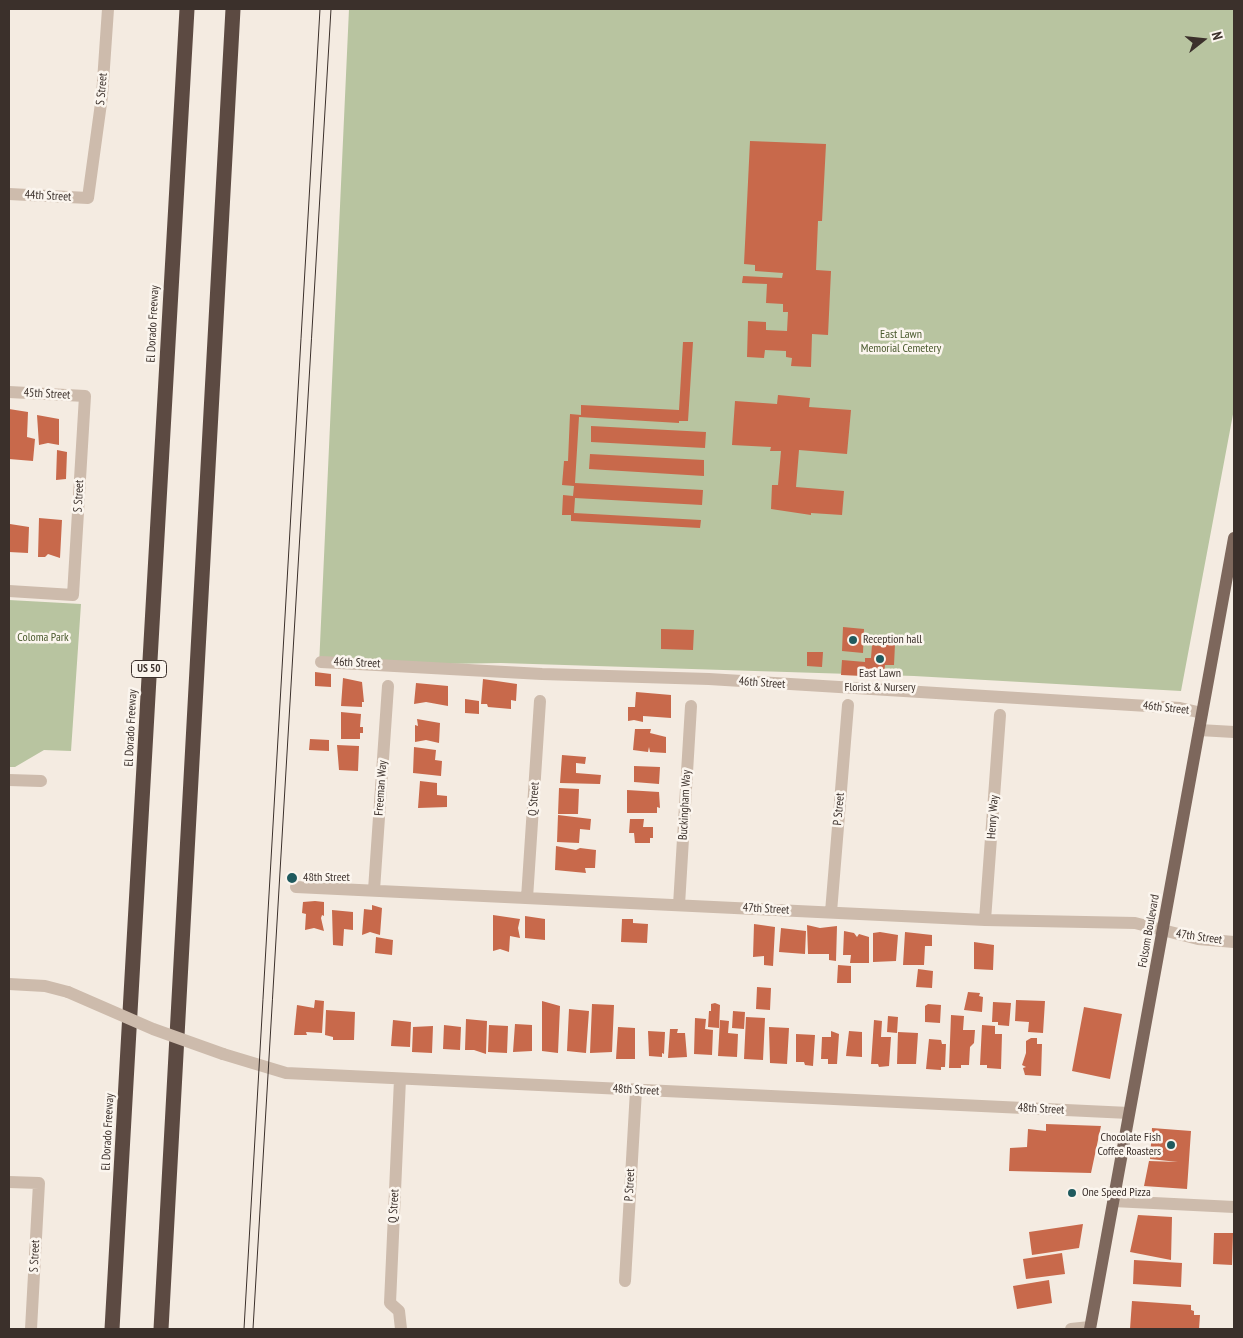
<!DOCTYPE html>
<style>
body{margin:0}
#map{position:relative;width:1243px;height:1338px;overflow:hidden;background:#f4ebe1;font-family:"PT Sans Narrow",sans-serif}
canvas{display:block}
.frame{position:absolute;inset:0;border:10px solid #3b302b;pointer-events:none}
.north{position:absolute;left:1178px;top:15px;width:50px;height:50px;-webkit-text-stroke:4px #fbf5ee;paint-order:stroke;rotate:74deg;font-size:14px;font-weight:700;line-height:20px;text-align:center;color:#3b302b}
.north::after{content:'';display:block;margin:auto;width:18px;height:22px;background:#3b302b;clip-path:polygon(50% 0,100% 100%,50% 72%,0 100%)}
</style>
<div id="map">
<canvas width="1243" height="1338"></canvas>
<div class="frame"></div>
<div class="north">N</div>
</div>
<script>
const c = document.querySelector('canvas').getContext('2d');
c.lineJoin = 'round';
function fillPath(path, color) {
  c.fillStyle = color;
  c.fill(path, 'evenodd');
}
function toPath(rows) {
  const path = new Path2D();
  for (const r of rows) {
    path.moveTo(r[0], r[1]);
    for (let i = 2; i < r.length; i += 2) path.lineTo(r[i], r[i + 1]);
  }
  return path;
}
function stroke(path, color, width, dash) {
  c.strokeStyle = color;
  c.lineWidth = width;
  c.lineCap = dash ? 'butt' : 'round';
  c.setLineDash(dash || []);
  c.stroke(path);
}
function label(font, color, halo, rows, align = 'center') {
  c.font = font + ' "PT Sans Narrow",sans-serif';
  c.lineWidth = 5;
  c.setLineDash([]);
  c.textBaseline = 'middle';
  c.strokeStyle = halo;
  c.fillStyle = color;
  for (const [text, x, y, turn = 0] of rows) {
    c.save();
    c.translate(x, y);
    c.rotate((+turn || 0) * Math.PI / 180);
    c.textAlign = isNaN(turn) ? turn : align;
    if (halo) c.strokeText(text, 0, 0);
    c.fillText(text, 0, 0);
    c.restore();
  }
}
const green = toPath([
 [349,9,1234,9,1234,409,1181,691,914,676,501,663,319,666],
 [9,600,81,604,71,751,44,750,15,767,9,767]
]);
const building = toPath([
 [750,141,826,144,822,221,818,221,816,270,831,271,828,335,812,334,811,367,791,366,792,358,786,357,786,351,765,350,764,358,747,357,748,321,766,322,766,330,787,331,788,312,783,312,783,304,766,303,767,284,742,283,743,276,782,278,783,273,755,271,755,265,744,264],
 [683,342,693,342,688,421,679,421,679,423,579,417,575,483,703,490,702,505,575,498,574,513,701,520,700,528,571,521,571,515,562,515,563,495,573,496,574,486,562,485,564,461,568,461,570,414,581,415,581,405,679,410],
 [778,395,810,398,809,407,851,410,847,454,799,450,796,487,844,491,842,515,811,513,811,515,771,509,772,485,778,485,781,451,770,451,771,447,732,445,735,401,777,404],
 [9,409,28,412,27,437,35,439,33,461,9,459],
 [37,415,59,419,59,445,48,443,39,445],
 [591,426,706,432,705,448,591,442],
 [57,450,67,452,66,479,56,480],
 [590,454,704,460,704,476,589,469],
 [39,518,62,520,60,558,48,554,45,557,38,557],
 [10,524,29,527,28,553,9,552],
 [843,627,864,629,863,653,842,651],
 [661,629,694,630,693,650,661,649],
 [881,644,895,644,894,665,885,665,884,677,841,675,842,660,865,662,865,658,871,658,872,645,881,646],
 [807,652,823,652,822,667,807,666],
 [315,672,331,674,331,687,315,686],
 [343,678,362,682,364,702,362,702,362,707,341,706],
 [483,679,517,684,516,701,511,700,511,709,488,707,487,704,481,704],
 [416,683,448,686,448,706,426,702,414,704],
 [636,692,671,695,671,718,643,716,643,722,634,720,628,721,628,707,635,707],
 [465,699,479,701,479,714,465,713],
 [341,712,361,714,360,727,363,727,363,733,360,733,360,739,341,739],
 [417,719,440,723,439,743,426,740,415,742,415,725,418,726],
 [635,729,651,729,650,733,666,737,666,753,650,752,649,747,648,752,633,750],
 [310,739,329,740,329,751,309,750],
 [337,745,359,746,358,771,339,770],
 [414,747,436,750,435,760,442,761,441,776,413,773],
 [562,755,586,757,585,764,576,763,576,773,601,775,600,784,560,783],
 [634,766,660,767,659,784,634,782],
 [420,781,437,783,437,795,447,796,447,807,418,808],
 [559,788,579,789,578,814,558,814],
 [627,790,659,792,660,808,657,807,657,813,627,813],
 [558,815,591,819,590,830,580,829,579,843,557,842],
 [630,819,644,819,643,827,653,827,653,838,650,838,650,843,635,843,634,833,629,833],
 [556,846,576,850,580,848,596,850,595,868,585,868,586,873,555,870],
 [315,901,324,902,324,916,322,915,321,918,324,931,314,928,305,930,306,914,302,913,303,902],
 [372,905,382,908,380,935,370,932,362,935,364,909,372,910],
 [332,910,353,912,353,930,344,929,343,946,333,945],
 [493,915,520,919,518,928,520,938,510,936,509,952,500,949,493,951],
 [525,916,545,919,545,940,525,938],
 [622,919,633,919,633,923,648,924,647,943,621,942],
 [754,924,775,927,773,966,764,965,764,956,753,957],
 [807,925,820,928,837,926,836,961,829,960,829,954,808,954],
 [781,928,806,931,805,954,779,952],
 [844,931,854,933,857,937,859,934,869,937,869,963,850,963,851,955,843,955],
 [880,932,898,935,896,961,873,962,873,933],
 [905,932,932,935,932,946,925,946,924,965,903,965],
 [376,937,393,940,392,955,375,953],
 [974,942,994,945,993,970,974,969],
 [838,965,851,966,851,983,837,983],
 [918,969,933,971,932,988,916,987],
 [757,987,771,988,770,1010,756,1009],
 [968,992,980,993,979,996,983,997,982,1012,964,1010],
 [315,1000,324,1001,322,1033,306,1032,307,1035,294,1035,297,1005,314,1008],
 [1016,1000,1045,1001,1043,1033,1028,1032,1029,1022,1015,1021],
 [542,1001,560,1006,558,1053,542,1051],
 [993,1002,1011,1003,1009,1026,998,1025,998,1022,992,1022],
 [715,1003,720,1005,719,1028,708,1027,709,1011,711,1011,711,1004],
 [592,1004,614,1005,612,1052,590,1053],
 [928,1004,941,1005,940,1023,925,1022,925,1006],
 [1084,1007,1122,1014,1110,1079,1072,1071],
 [569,1009,589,1011,586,1053,567,1051],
 [326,1010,355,1012,354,1040,333,1040,333,1037,325,1035],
 [733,1011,745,1012,744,1029,732,1028],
 [951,1015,964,1016,963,1030,975,1030,974,1043,970,1047,969,1065,961,1065,961,1068,949,1068],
 [888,1016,898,1017,897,1033,887,1032],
 [746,1017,765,1018,763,1060,744,1059],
 [695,1018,706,1019,705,1029,713,1030,712,1055,694,1054],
 [466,1019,487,1021,486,1054,474,1050,465,1050],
 [393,1020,411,1022,410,1047,391,1046],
 [720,1020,729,1021,728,1033,738,1034,737,1057,718,1056],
 [874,1020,882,1021,881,1037,891,1037,889,1066,879,1067,878,1064,871,1064],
 [515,1024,532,1025,532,1051,513,1052],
 [444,1025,461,1027,460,1050,443,1049],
 [489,1025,508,1026,507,1053,488,1052],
 [982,1025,995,1026,995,1034,1002,1034,1001,1069,987,1068,987,1065,980,1065],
 [433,1026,432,1053,412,1052,413,1027],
 [618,1027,635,1028,635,1059,616,1059],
 [769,1027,789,1028,787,1064,770,1063],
 [670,1029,678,1029,677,1033,685,1033,687,1057,668,1058],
 [648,1031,665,1032,664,1054,662,1053,662,1057,649,1056],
 [831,1031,839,1034,837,1064,828,1064,828,1059,821,1059,822,1037,831,1037],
 [849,1031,862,1032,862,1057,846,1056],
 [898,1032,918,1033,916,1064,897,1064],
 [796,1034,815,1035,813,1066,805,1065,804,1062,796,1062],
 [1031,1038,1037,1038,1037,1044,1042,1044,1041,1076,1025,1075,1023,1068,1026,1067,1022,1065,1026,1053,1026,1041],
 [929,1039,941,1040,942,1044,946,1044,945,1067,941,1067,941,1070,926,1069],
 [1046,1124,1101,1126,1091,1173,1009,1171,1010,1148,1027,1147,1028,1129,1046,1131],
 [1152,1128,1191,1131,1187,1189,1144,1186,1149,1161,1178,1162,1150,1159],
 [1138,1215,1172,1217,1171,1260,1130,1252],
 [1083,1224,1079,1248,1032,1255,1029,1232],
 [1214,1233,1233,1233,1232,1265,1213,1264],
 [1062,1253,1065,1274,1026,1279,1023,1259],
 [1134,1260,1182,1263,1181,1287,1133,1284],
 [1049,1280,1052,1303,1017,1309,1013,1286],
 [1132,1301,1191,1305,1191,1310,1194,1311,1194,1315,1200,1315,1199,1329,1130,1329]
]);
const street = toPath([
 [9,194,88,198,102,96,108,9],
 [9,392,85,396,73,595,9,591],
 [321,662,542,674,709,679,1180,708,1202,713],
 [1199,730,1234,732],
 [9,780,41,781],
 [296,887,985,920,1135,923,1198,939,1234,942],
 [374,890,388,686],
 [527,898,540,701],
 [679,905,691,706],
 [831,912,848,705],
 [985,920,1000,715],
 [9,984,45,986,68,992],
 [223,1054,286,1073,1129,1113],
 [400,1079,390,1303,399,1311,401,1329],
 [9,1182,39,1183,31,1329],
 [1113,1201,1234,1207],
 [625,1281,636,1090],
 [1071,1329,1090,1327]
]);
const primary = toPath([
 [1090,1329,1234,538]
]);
const highway = toPath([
 [112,1329,187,9],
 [161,1329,233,9]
]);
const tram = toPath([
 [244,1329,320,9],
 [253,1329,331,9]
]);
const streetBridge = toPath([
 [68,992,153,1029,223,1054]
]);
const markers = [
 [853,640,5,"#1f5a5e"],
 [880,659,5,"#1f5a5e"],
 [292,878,6,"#1f5a5e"],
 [1171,1145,5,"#1f5a5e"],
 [1072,1193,5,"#1f5a5e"]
];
const shields = [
 [149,669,35]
];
const shieldNames = [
 ["US 50",149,669]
];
const streetNames = [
 ["S Street",102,89,-85],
 ["44th Street",48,196,3],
 ["El Dorado Freeway",153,324,-87],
 ["45th Street",47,394,3],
 ["S Street",79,496,-87],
 ["46th Street",357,663,2],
 ["46th Street",762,683,4],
 ["46th Street",1166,708,6],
 ["El Dorado Freeway",131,728,-87],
 ["Freeman Way",381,788,-86],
 ["Q Street",534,799,-86],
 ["Buckingham Way",685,805,-87],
 ["P Street",839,809,-85],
 ["Henry Way",993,817,-86],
 ["47th Street",766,909,3],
 ["Folsom Boulevard",1149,931,-80],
 ["47th Street",1199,937,8],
 ["48th Street",636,1090,3],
 ["48th Street",1041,1109,3],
 ["El Dorado Freeway",108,1132,-87],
 ["P Street",630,1185,-87],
 ["Q Street",394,1206,-87],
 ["S Street",35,1256,-87]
];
const parkNames = [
 ["East Lawn",901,335],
 ["Memorial Cemetery",901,349],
 ["Coloma Park",43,638]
];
const poiNames = [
 ["Reception hall",863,640],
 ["East Lawn",880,674,"center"],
 ["Florist & Nursery",880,688,"center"],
 ["48th Street",303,878],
 ["Chocolate Fish",1161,1138,"right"],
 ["Coffee Roasters",1161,1152,"right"],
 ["One Speed Pizza",1082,1193]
];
fillPath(green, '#b8c4a0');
fillPath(building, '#c8694b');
stroke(street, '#cdbbac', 12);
stroke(primary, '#7d675c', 12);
stroke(highway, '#5c4a42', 15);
stroke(tram, '#3b302b', 1);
stroke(streetBridge, '#cdbbac', 12);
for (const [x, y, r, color] of markers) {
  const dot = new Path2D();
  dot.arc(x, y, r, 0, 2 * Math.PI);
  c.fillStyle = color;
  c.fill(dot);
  stroke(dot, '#fbf5ee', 2);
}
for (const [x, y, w] of shields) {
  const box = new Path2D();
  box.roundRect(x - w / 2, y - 8.5, w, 17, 4);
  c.fillStyle = '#fbf5ee';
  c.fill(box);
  stroke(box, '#3b302b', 1);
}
label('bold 11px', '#3b302b', null, shieldNames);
label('12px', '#3b302b', '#fbf5ee', streetNames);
label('12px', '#4a5a2e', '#fbf5ee', parkNames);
label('12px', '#3b302b', '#fbf5ee', poiNames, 'left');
</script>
